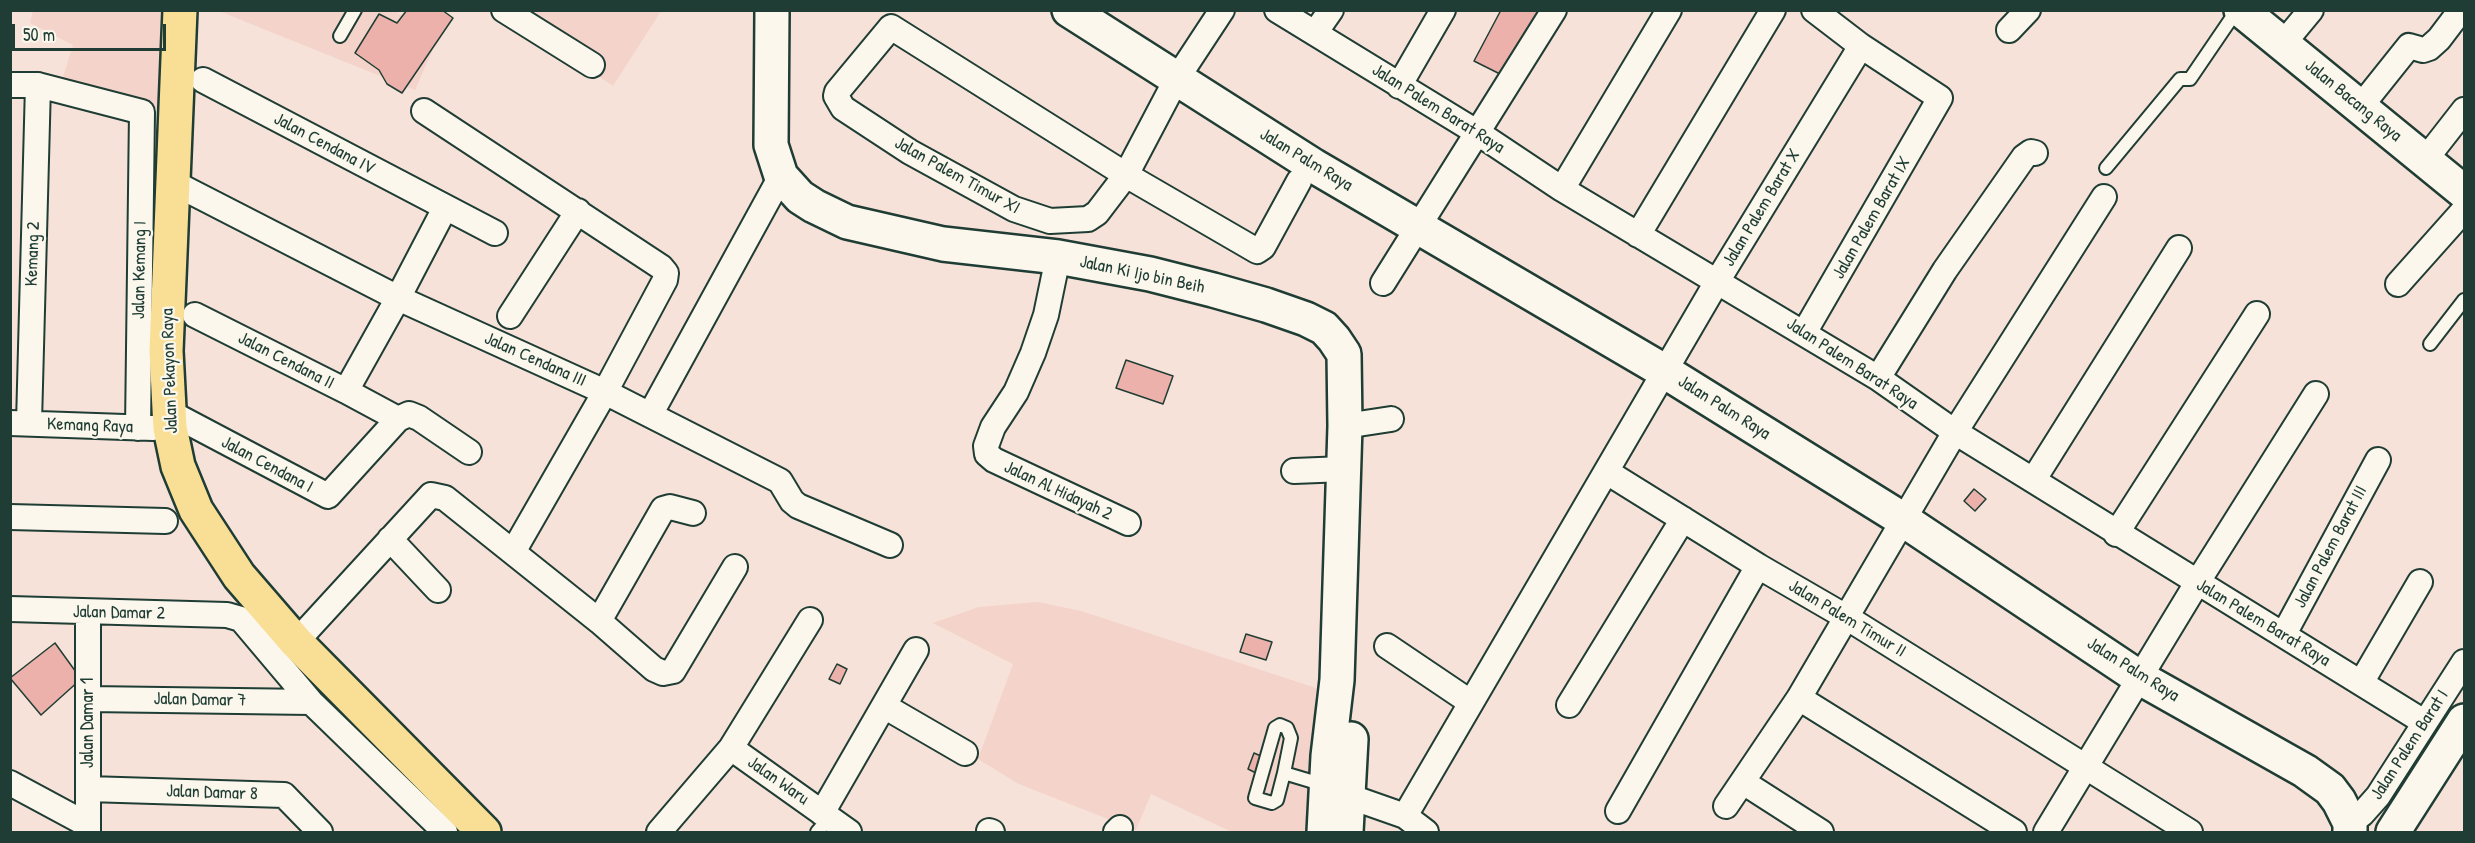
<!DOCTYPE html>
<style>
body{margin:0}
#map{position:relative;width:2475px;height:843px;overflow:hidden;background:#f6e2d8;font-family:"Patrick Hand",sans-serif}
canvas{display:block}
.frame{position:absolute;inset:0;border:12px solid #1f3d34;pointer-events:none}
.scale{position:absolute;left:12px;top:24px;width:154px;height:27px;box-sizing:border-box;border:3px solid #1f3d34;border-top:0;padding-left:8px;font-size:18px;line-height:21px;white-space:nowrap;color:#1f3d34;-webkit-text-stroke:4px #fbf7ec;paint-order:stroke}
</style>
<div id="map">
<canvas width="2475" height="843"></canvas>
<div class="frame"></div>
<div class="scale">50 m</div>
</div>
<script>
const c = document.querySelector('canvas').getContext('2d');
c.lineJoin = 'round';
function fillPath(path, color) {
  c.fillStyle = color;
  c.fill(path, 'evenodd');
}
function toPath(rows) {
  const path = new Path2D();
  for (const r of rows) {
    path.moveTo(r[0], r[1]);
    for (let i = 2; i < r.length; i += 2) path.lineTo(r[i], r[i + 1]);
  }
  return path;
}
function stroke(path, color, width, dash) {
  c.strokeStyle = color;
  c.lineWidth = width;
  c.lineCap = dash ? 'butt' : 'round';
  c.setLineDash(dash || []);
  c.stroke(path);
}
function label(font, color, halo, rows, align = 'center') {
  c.font = font + ' "Patrick Hand",sans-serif';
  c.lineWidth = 4.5;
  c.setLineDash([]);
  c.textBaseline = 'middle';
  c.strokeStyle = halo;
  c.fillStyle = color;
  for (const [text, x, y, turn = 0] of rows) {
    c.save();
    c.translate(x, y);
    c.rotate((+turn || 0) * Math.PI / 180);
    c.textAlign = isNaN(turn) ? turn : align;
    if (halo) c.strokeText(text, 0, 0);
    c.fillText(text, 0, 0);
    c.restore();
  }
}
const built = toPath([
 [33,11,194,11,174,113,60,87,73,45,30,23],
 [219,11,396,11,436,42,415,90],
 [502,11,661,11,613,86],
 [1038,602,1081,611,1316,688,1306,832,1232,832,1151,794,1136,830,1019,784,978,759,1013,664,933,623,979,607]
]);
const building = toPath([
 [407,10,442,10,453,18,402,93,387,84,379,70,355,53,379,14,397,23,407,10],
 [1501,10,1539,10,1504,76,1474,61,1501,10],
 [1126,360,1173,376,1163,404,1116,388,1126,360],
 [1974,489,1986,499,1975,511,1964,501,1974,489],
 [1246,634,1272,642,1266,660,1240,652,1246,634],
 [55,643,81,679,41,715,10,678,55,643],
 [837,664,847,669,840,684,829,679,837,664],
 [1254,753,1263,757,1256,773,1248,769,1254,753]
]);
const lane = toPath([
 [340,36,355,10],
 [2106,168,2180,79,2190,79,2237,10],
 [2430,344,2464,300],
 [1284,773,1291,738,1287,728,1280,725,1275,728,1255,798,1272,803,1277,800,1284,773,1324,785],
 [817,832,829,818]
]);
const street = toPath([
 [504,10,592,65],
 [1222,10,1176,80,1126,175,1097,213,1088,219,1050,221,1014,209,910,152,843,108,836,96,837,92,891,27,1126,175,1257,251,1263,247,1299,181],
 [1277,10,1478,133,1562,189,1878,378,1955,432,2424,722],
 [2009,30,2028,10],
 [1315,33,1331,10],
 [2282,45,2311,10],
 [203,80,495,233],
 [10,85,38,85,142,112,138,428],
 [1399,86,1443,10],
 [2361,106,2409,46,2423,50,2429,48,2439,39,2461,10],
 [424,111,661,267,666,273,665,280,605,392,513,552],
 [2425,160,2464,110],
 [172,182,398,298,605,392,780,481,792,501,798,506,890,545],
 [1562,189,1669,10],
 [1638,235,1773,10],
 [1058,257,1046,315,1033,353,1016,392,993,427,986,446,987,454,994,460,1128,523],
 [1383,283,1554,10],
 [2398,284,2464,210],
 [195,315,346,391,398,298,445,208],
 [510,316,578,211],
 [1804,333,1940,98,1861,46,1814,10],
 [1878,378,1945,270,2024,157,2031,152,2035,153],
 [346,391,398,419],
 [169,412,328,496,398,419,409,414,419,418,469,452],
 [650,415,781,176],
 [10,423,153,428],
 [29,423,38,85],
 [1345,426,1391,419],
 [1294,471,1344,469],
 [1607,472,1758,566,1846,617,2190,832],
 [2034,479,2179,248],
 [10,517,165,521],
 [2116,534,2257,314],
 [390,539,438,590],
 [10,609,227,615,241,619,311,702,445,832],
 [599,621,663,509,670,507,693,513],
 [2284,634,2378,460],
 [296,642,431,495,445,498,599,621,654,669,663,673,673,671,735,567],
 [1387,646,1470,702],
 [2361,683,2420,582],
 [1799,698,2014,832],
 [89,699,311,702],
 [1569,705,1683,519],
 [884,706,965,753],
 [731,748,810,620],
 [1743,782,1821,832],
 [10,783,88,825],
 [88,789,284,795,320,832],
 [1348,796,1405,816,1426,832],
 [1726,806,1799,698,1955,432,2104,197],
 [1618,811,1758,566],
 [822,813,916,650],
 [1405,816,1718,280,1861,46],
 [2350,823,2362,814,2378,796,2464,662],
 [989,831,992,832],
 [88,832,88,613],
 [659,832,731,748,849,832],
 [1116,832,1120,828],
 [2046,832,2197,583,2316,394]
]);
const secondary = toPath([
 [772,10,771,145,781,176,800,197,814,206,847,222,943,244,1058,257,1150,274,1213,290,1266,305,1306,319,1324,328,1334,339,1344,354,1345,426,1337,680,1328,756,1324,832],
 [1069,10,1314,166,1664,371,1902,519,2140,678,2305,771,2330,789,2339,801,2350,823,2350,832],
 [2241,10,2464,192],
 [1346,832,1351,739],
 [2393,832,2464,721]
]);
const primary = toPath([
 [180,10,166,351,170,428,178,466,196,510,239,576,296,642,484,832]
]);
const streetNames = [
 ["Jalan Bacang Raya",2353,101,39],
 ["Jalan Palem Barat Raya",1438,109,32],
 ["Jalan Cendana IV",324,144,28],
 ["Jalan Palm Raya",1306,160,31],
 ["Jalan Palem Timur XI",957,176,29],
 ["Jalan Palem Barat X",1762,208,-59],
 ["Jalan Palem Barat IX",1872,218,-60],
 ["Kemang 2",33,254,-88],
 ["Jalan Kemang I",140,270,-89],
 ["Jalan Ki Ijo bin Beih",1142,275,12],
 ["Jalan Cendana III",535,360,24],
 ["Jalan Cendana II",286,361,27],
 ["Jalan Palem Barat Raya",1852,364,33],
 ["Jalan Pekayon Raya",170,371,-92],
 ["Jalan Palm Raya",1724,408,32],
 ["Kemang Raya",90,426,2],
 ["Jalan Cendana I",267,465,28],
 ["Jalan Al Hidayah 2",1058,491,25],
 ["Jalan Palem Barat III",2331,547,-62],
 ["Jalan Damar 2",119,613,1],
 ["Jalan Palem Timur II",1847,619,31],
 ["Jalan Palem Barat Raya",2263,623,31],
 ["Jalan Palm Raya",2133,670,32],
 ["Jalan Damar 7",200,700,1],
 ["Jalan Damar 1",88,723,-90],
 ["Jalan Palem Barat I",2410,745,-57],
 ["Jalan Waru",778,781,35],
 ["Jalan Damar 8",212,793,2]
];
fillPath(built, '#f3d3ca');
fillPath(building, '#ecb1aa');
stroke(building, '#1f3d34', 1.5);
stroke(lane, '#1f3d34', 16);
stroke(street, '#1f3d34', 28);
stroke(secondary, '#1f3d34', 38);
stroke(primary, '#1f3d34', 38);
stroke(lane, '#fbf7ec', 12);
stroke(street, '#fbf7ec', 24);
stroke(secondary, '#fbf7ec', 33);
stroke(primary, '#f9df96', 33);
label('18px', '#1f3d34', '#fbf7ec', streetNames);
</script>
